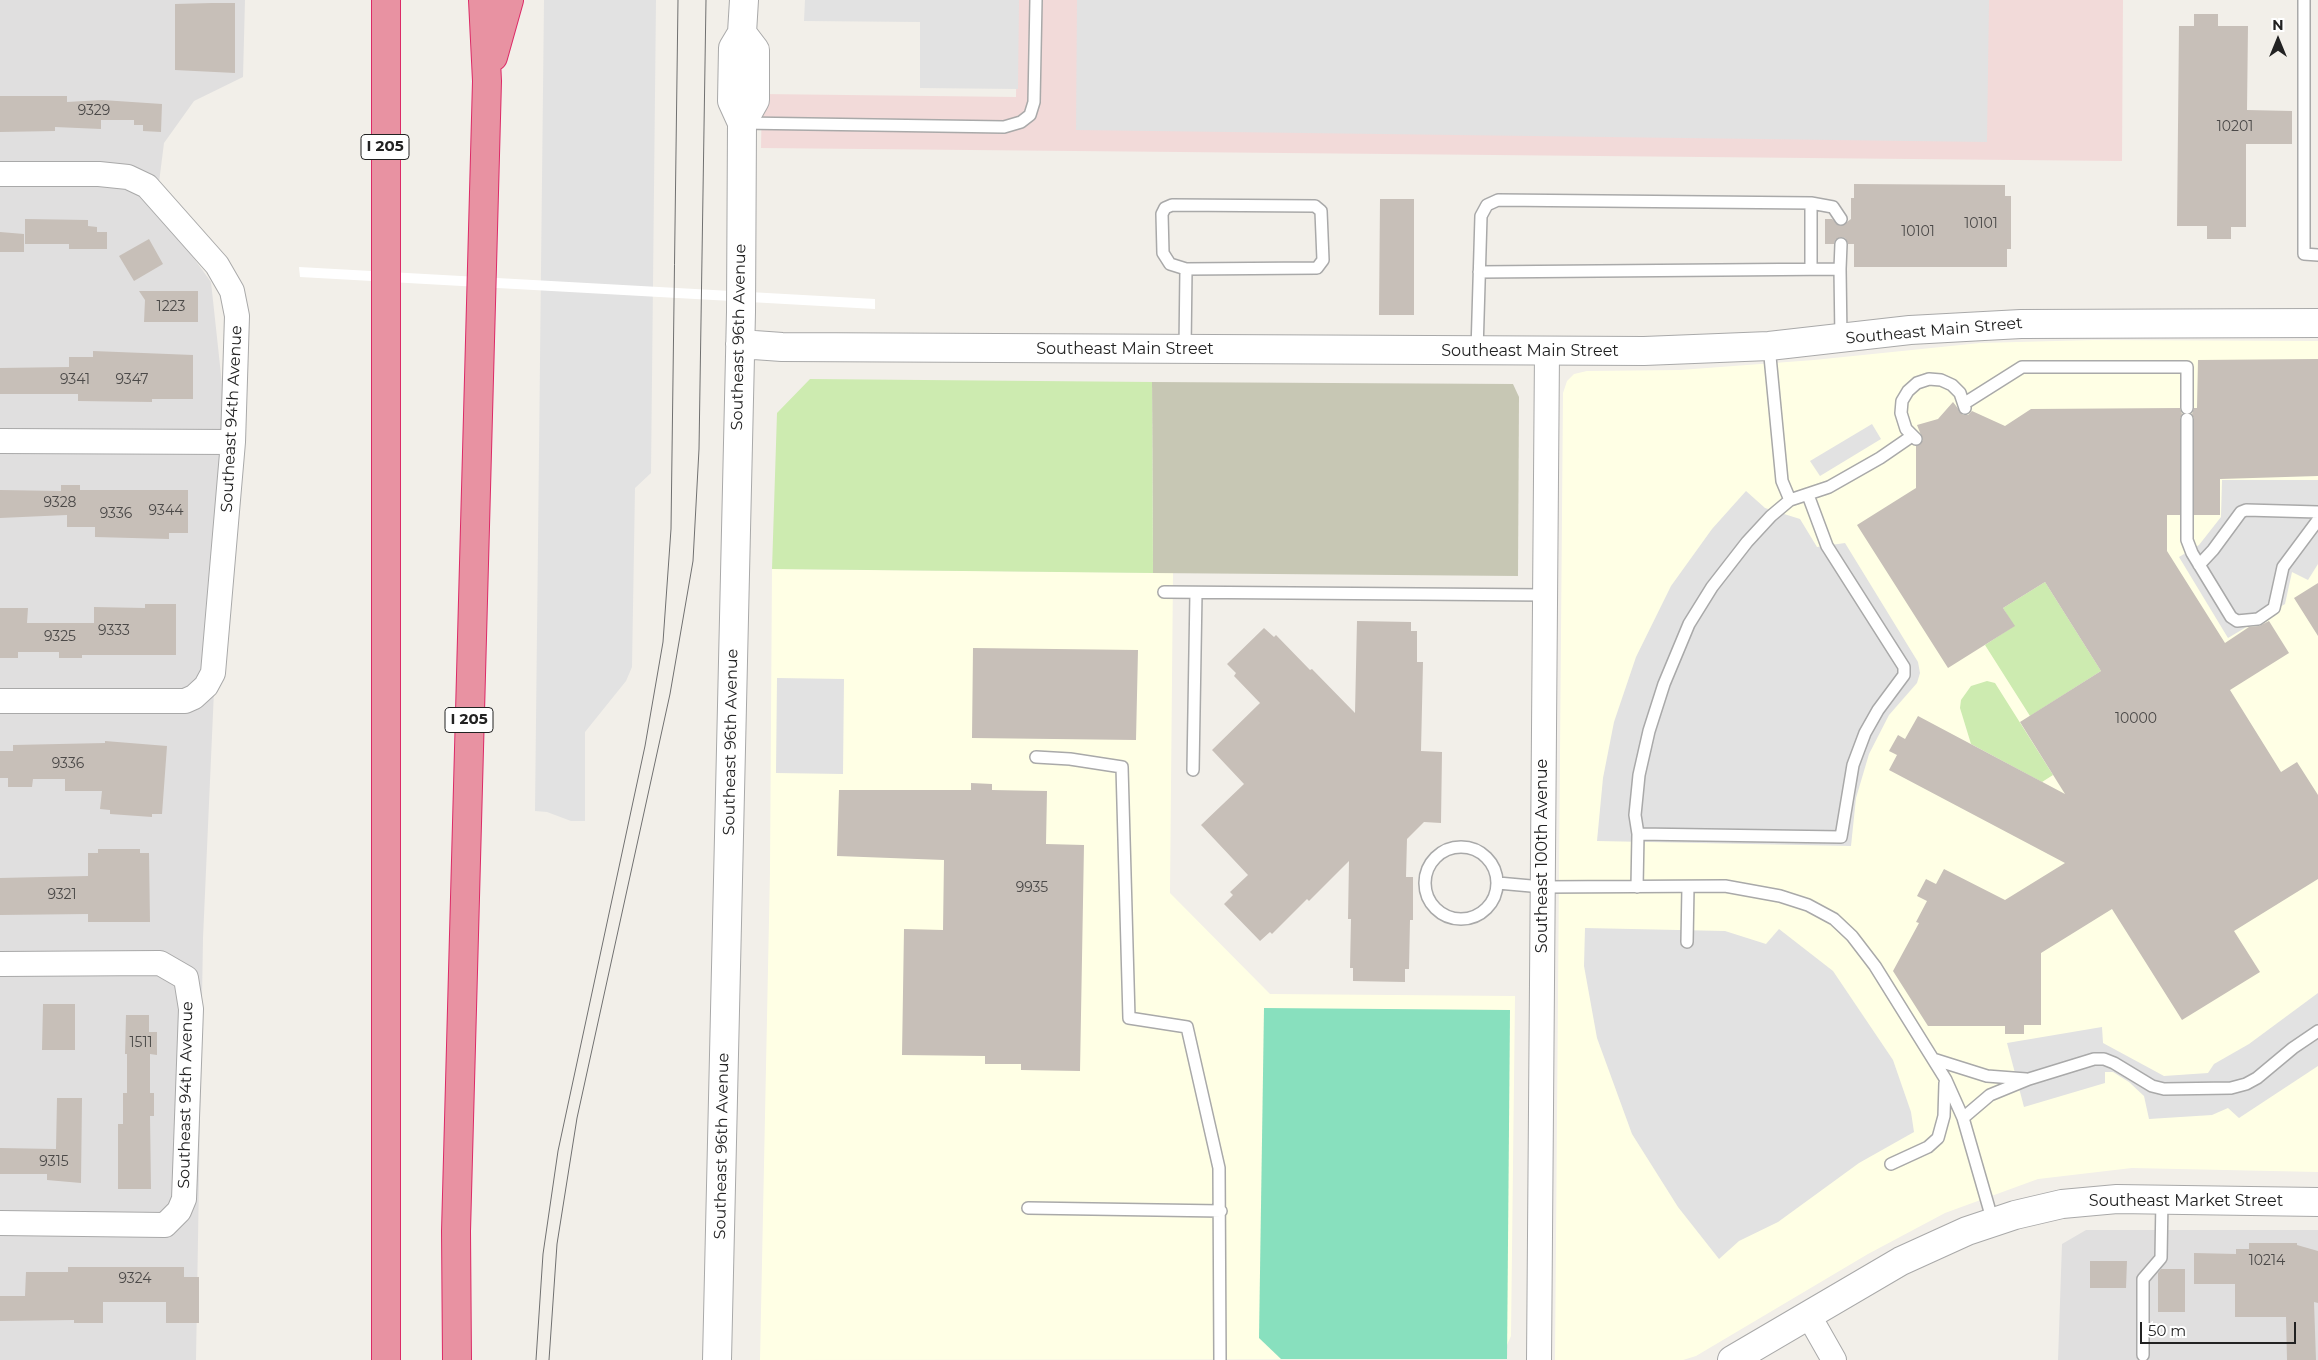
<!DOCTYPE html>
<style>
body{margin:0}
#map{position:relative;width:2318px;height:1360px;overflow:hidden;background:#f2efe9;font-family:Montserrat,sans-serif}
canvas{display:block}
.north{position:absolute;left:2253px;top:15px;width:50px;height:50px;-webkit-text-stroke:4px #fff;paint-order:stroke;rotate:0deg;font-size:14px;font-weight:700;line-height:20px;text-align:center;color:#222}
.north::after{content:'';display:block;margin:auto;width:18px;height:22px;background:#222;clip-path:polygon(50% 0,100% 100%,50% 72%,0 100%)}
.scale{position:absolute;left:2140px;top:1322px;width:156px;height:22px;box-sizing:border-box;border:2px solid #222;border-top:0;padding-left:6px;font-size:15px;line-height:18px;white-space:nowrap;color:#222;-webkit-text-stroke:4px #fff;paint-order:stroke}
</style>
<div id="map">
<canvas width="2318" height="1360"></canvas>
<div class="north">N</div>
<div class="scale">50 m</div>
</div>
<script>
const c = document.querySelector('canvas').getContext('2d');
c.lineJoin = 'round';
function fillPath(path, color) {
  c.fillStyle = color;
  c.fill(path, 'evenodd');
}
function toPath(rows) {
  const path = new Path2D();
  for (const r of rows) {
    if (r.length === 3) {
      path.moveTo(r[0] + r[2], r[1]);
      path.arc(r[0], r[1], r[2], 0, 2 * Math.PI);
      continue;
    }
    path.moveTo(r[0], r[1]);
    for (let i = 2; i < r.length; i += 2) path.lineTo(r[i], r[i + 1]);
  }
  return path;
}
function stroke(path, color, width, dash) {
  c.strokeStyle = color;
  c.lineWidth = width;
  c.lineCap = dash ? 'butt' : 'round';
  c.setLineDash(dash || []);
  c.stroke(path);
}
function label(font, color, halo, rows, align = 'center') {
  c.font = font + ' Montserrat,sans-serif';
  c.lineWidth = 4;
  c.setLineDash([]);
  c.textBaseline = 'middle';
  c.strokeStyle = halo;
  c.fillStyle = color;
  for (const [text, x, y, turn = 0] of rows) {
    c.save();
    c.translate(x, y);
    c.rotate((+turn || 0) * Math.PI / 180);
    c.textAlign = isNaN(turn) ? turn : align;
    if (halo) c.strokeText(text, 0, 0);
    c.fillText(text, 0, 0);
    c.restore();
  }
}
const residential = toPath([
 [0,0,245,0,243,77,194,101,164,143,156,206,211,282,226,421,203,938,196,1360,0,1360],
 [2086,1230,2318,1230,2318,1360,2058,1360,2062,1244]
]);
const commercial = toPath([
 [1017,0,2123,0,2122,161,761,148,762,94,1016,97]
]);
const education = toPath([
 [2094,340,2318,341,2318,1172,2132,1168,2038,1179,1945,1213,1868,1254,1696,1356,1683,1360,1555,1360,1563,393,1567,381,1574,374,1587,371,1680,370,1814,360,1980,343],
 [772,569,1173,573,1170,893,1270,994,1515,996,1511,1336,1507,1345,1496,1359,760,1360,770,871]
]);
const construction = toPath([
 [1152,382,1513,384,1519,397,1518,576,1153,573]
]);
const grass = toPath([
 [810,379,1152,382,1153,573,772,569,777,413],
 [2045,582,2101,671,2030,716,1985,645,2014,626,2003,608],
 [1987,681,1995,683,2053,775,2042,782,1971,744,1960,708,1961,700,1971,686]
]);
const pitch = toPath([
 [1264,1008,1510,1010,1507,1359,1281,1359,1259,1338]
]);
const parking = toPath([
 [544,0,656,0,651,473,635,488,632,667,626,681,585,732,585,821,571,821,547,812,535,811],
 [789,0,1019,0,1018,89,920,88,920,22,804,21,805,0],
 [1077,0,1989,0,1987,142,1076,130],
 [1872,424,1881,439,1820,476,1810,461],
 [2222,480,2318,480,2318,564,2308,580,2292,572,2285,604,2228,638,2179,557,2199,545,2221,517],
 [1746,491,1765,508,1800,519,1817,547,1845,543,1918,662,1920,673,1917,683,1889,715,1869,754,1856,798,1851,846,1597,841,1603,778,1614,722,1636,657,1671,586,1712,529],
 [777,678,844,679,843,774,776,773],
 [1585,928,1725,931,1766,944,1779,929,1833,971,1893,1060,1911,1112,1914,1132,1859,1163,1778,1222,1739,1241,1719,1259,1678,1207,1632,1134,1597,1038,1584,966],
 [2318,993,2318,1066,2239,1118,2228,1108,2212,1115,2149,1119,2144,1096,2129,1082,2113,1072,2105,1072,2105,1083,2024,1107,2007,1043,2102,1027,2103,1043,2164,1076,2208,1073,2214,1064,2249,1044]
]);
const pier = toPath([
 [299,267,875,299,875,309,300,277]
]);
const building = toPath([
 [212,3,235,3,235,73,175,70,175,4],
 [2194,14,2218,14,2218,26,2248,26,2247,110,2292,111,2292,144,2246,144,2246,227,2231,227,2231,239,2207,239,2207,226,2177,226,2179,26,2194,26],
 [0,96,67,96,67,102,102,100,162,104,161,132,143,131,143,125,134,125,134,120,101,120,101,129,55,127,55,131,0,132],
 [1854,184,2005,185,2005,196,2011,196,2011,249,2007,249,2007,267,1854,267,1854,244,1848,244,1845,238,1841,237,1835,240,1834,244,1825,244,1825,219,1832,219,1841,226,1851,219,1851,198,1854,198],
 [1380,199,1414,199,1414,315,1379,315],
 [25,219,88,220,88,226,97,227,97,232,107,232,107,249,69,249,69,244,25,244],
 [0,232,24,234,24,252,0,252],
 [149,239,163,264,134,281,119,256],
 [139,291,198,291,198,322,144,322,145,300],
 [93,351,193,355,193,399,152,399,152,402,78,401,78,394,0,394,0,368,69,367,69,357,93,357],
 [2318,359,2318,476,2220,479,2220,515,2194,515,2194,419,2192,414,2194,408,2197,408,2198,360],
 [1953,402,1963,415,1968,415,1972,411,2005,426,2031,409,2180,408,2182,414,2180,419,2180,515,2167,515,2167,551,2225,643,2249,627,2259,626,2269,621,2289,653,2230,690,2281,772,2297,762,2318,795,2318,879,2234,931,2260,972,2182,1020,2112,909,2041,953,2041,1025,2024,1025,2024,1034,2005,1034,2005,1026,1928,1026,1893,971,1919,923,1916,922,1927,901,1917,896,1926,879,1936,884,1944,869,2005,900,2065,863,1889,770,1897,755,1889,751,1898,735,1905,739,1918,716,2065,794,2020,722,2101,671,2045,582,2003,608,2015,626,1948,668,1857,525,1916,488,1916,446,1923,440,1917,425,1938,419],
 [61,485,80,485,80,490,188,490,188,533,169,533,169,539,95,537,95,527,67,527,67,515,0,518,0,490,61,491],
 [2318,583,2318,636,2294,598],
 [145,604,176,604,176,655,82,655,82,658,59,658,59,652,18,652,18,658,0,658,0,608,28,608,27,623,94,623,94,607,145,608],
 [1357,621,1411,622,1411,631,1417,631,1417,662,1423,662,1421,751,1442,752,1441,823,1424,822,1407,839,1406,877,1413,877,1413,920,1410,920,1409,969,1405,969,1405,982,1353,981,1353,968,1350,968,1351,919,1348,919,1349,861,1309,901,1307,899,1272,934,1270,932,1260,941,1224,904,1233,895,1230,892,1248,875,1201,825,1244,784,1212,750,1260,703,1234,676,1236,673,1227,664,1264,628,1274,637,1276,635,1310,670,1312,669,1355,713],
 [973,648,1138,650,1136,740,972,738],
 [105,741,167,746,162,814,152,814,152,817,110,814,110,810,100,809,102,791,65,791,65,779,33,779,32,787,8,787,8,778,0,778,0,751,13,751,13,745,105,743],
 [971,783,992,784,992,790,1047,791,1046,844,1084,845,1080,1071,1021,1070,1021,1064,985,1064,985,1056,902,1055,904,929,943,930,944,860,837,856,839,790,971,790],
 [98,849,140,849,140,853,149,853,150,922,88,922,88,914,0,915,0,878,88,876,88,853,98,853],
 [43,1004,75,1004,75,1050,42,1050],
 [126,1015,149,1015,149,1032,157,1032,157,1055,150,1054,150,1093,154,1093,154,1116,150,1116,151,1189,118,1189,118,1124,123,1124,123,1093,127,1093,127,1054,125,1054],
 [57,1098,82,1098,81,1183,47,1180,47,1174,0,1174,0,1148,56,1149],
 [2249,1243,2297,1243,2297,1245,2318,1251,2318,1303,2314,1302,2316,1360,2287,1360,2286,1317,2235,1317,2235,1284,2194,1284,2194,1253,2236,1254,2236,1249,2249,1249],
 [2090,1261,2127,1261,2126,1288,2090,1288],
 [68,1267,184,1267,184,1277,199,1277,199,1323,166,1323,166,1302,103,1302,103,1323,74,1323,74,1320,0,1321,0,1296,25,1296,26,1272,68,1272],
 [2161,1269,2185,1269,2185,1312,2158,1312,2158,1273]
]);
const service = toPath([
 [2304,0,2304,254,2318,255],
 [743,123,1004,127,1021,122,1030,115,1034,102,1036,0],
 [1811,203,1833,207,1841,219],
 [1840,269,1841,244],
 [1479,272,1840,269,1841,339],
 [1769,346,1782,481,1790,500],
 [1185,349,1186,269,1170,264,1163,253,1162,214,1165,208,1172,205,1315,206,1321,211,1323,260,1317,268,1186,269],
 [1477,351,1481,216,1487,205,1498,200,1811,203,1811,269],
 [1965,403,2022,367,2187,367,2187,408],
 [2187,419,2187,540,2192,553,2231,617,2237,621,2258,619,2274,608,2283,567,2318,520],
 [1916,439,1906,429,1901,413,1902,401,1908,391,1917,383,1929,379,1941,380,1952,385,1960,393,1965,408],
 [2199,565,2213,550,2241,512,2246,510,2318,512],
 [1164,592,1545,595],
 [1036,757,1070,759,1122,767,1129,1018,1187,1027,1219,1168,1220,1360],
 [1193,770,1196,593],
 [1638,834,1841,837,1853,765,1865,733,1878,710,1904,675,1904,667,1827,546,1808,495],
 [1461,883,36],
 [1498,883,1542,887,1725,886,1780,896,1808,905,1834,919,1852,936,1875,966,1946,1080,1963,1118,1993,1222],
 [1637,887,1638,834,1635,815,1639,775,1649,731,1664,684,1689,624,1712,587,1747,542,1771,516,1790,500,1829,487,1880,458,1912,436],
 [1687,942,1688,887],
 [1933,1059,1987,1076,2026,1079],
 [1963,1118,1990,1095,2029,1079,2094,1059,2104,1059,2114,1063,2152,1086,2164,1089,2231,1088,2246,1084,2257,1078,2293,1048,2318,1031],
 [1891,1164,1928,1147,1938,1138,1944,1116,1945,1083],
 [1028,1208,1221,1211],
 [2143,1355,2143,1279,2161,1258,2162,1199]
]);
const minor = toPath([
 [0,174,99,174,128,177,147,186,217,265,232,291,237,316,233,442,213,673,206,686,194,697,185,701,0,701],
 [0,441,233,442],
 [0,964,160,963,186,978,191,1009,184,1199,179,1211,165,1225,0,1223],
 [1809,1316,1834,1360],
 [1539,1360,1547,351]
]);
const tertiary = toPath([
 [742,123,755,100,755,50,742,33],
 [740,344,782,347,1644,351,1769,346,1910,330,2021,324,2318,323],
 [717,1360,741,312,742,123,732,101,733,48,742,33,744,0],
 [1732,1360,1901,1261,1967,1231,2015,1215,2062,1204,2117,1199,2318,1202]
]);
const motorway = toPath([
 [386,0,386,1360],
 [493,57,509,0],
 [457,1360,456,1231,487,81,483,0]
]);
const tram = toPath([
 [536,1360,543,1254,558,1151,645,746,663,642,671,529,678,0],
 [549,1360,557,1244,577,1118,670,694,693,561,699,449,706,0]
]);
const numberNames = [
 ["9329",94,111],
 ["10201",2235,127],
 ["10101",1981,224],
 ["10101",1918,232],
 ["1223",171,307],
 ["9341",75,380],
 ["9347",132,380],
 ["9328",60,503],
 ["9344",166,511],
 ["9336",116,514],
 ["9333",114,631],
 ["9325",60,637],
 ["10000",2136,719],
 ["9336",68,764],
 ["9935",1032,888],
 ["9321",62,895],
 ["1511",141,1043],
 ["9315",54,1162],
 ["10214",2267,1261],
 ["9324",135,1279]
];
const shields = [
 [385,147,48],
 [469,720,48]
];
const shieldNames = [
 ["I 205",385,147],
 ["I 205",469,720]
];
const streetNames = [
 ["Southeast Main Street",1934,331,-5],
 ["Southeast 96th Avenue",739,337,-89],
 ["Southeast Main Street",1125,349],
 ["Southeast Main Street",1530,351],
 ["Southeast 94th Avenue",232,419,-87],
 ["Southeast 96th Avenue",731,742,-89],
 ["Southeast 100th Avenue",1542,856,-90],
 ["Southeast 94th Avenue",186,1095,-89],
 ["Southeast 96th Avenue",722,1146,-89],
 ["Southeast Market Street",2186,1201]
];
fillPath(residential, '#e0dfdf');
fillPath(commercial, '#f2dad9');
fillPath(education, '#ffffe5');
fillPath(construction, '#c7c7b4');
fillPath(grass, '#cdebb0');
fillPath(pitch, '#88e0be');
fillPath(parking, '#e2e2e2');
fillPath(pier, '#fff');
fillPath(building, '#c7bfb8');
stroke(service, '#a9a9a9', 14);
stroke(minor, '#a9a9a9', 26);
stroke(tertiary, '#a9a9a9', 30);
stroke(motorway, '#dc2a67', 30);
stroke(service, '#fff', 11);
stroke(minor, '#fff', 24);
stroke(tertiary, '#fff', 28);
stroke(motorway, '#e892a2', 28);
stroke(tram, '#707070', 1);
label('14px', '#4b4948', null, numberNames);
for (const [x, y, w] of shields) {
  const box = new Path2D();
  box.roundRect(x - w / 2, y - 12.5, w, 25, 4);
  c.fillStyle = '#fff';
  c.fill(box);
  stroke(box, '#222', 1);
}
label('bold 15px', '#222', null, shieldNames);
label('16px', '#222', '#fff', streetNames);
</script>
